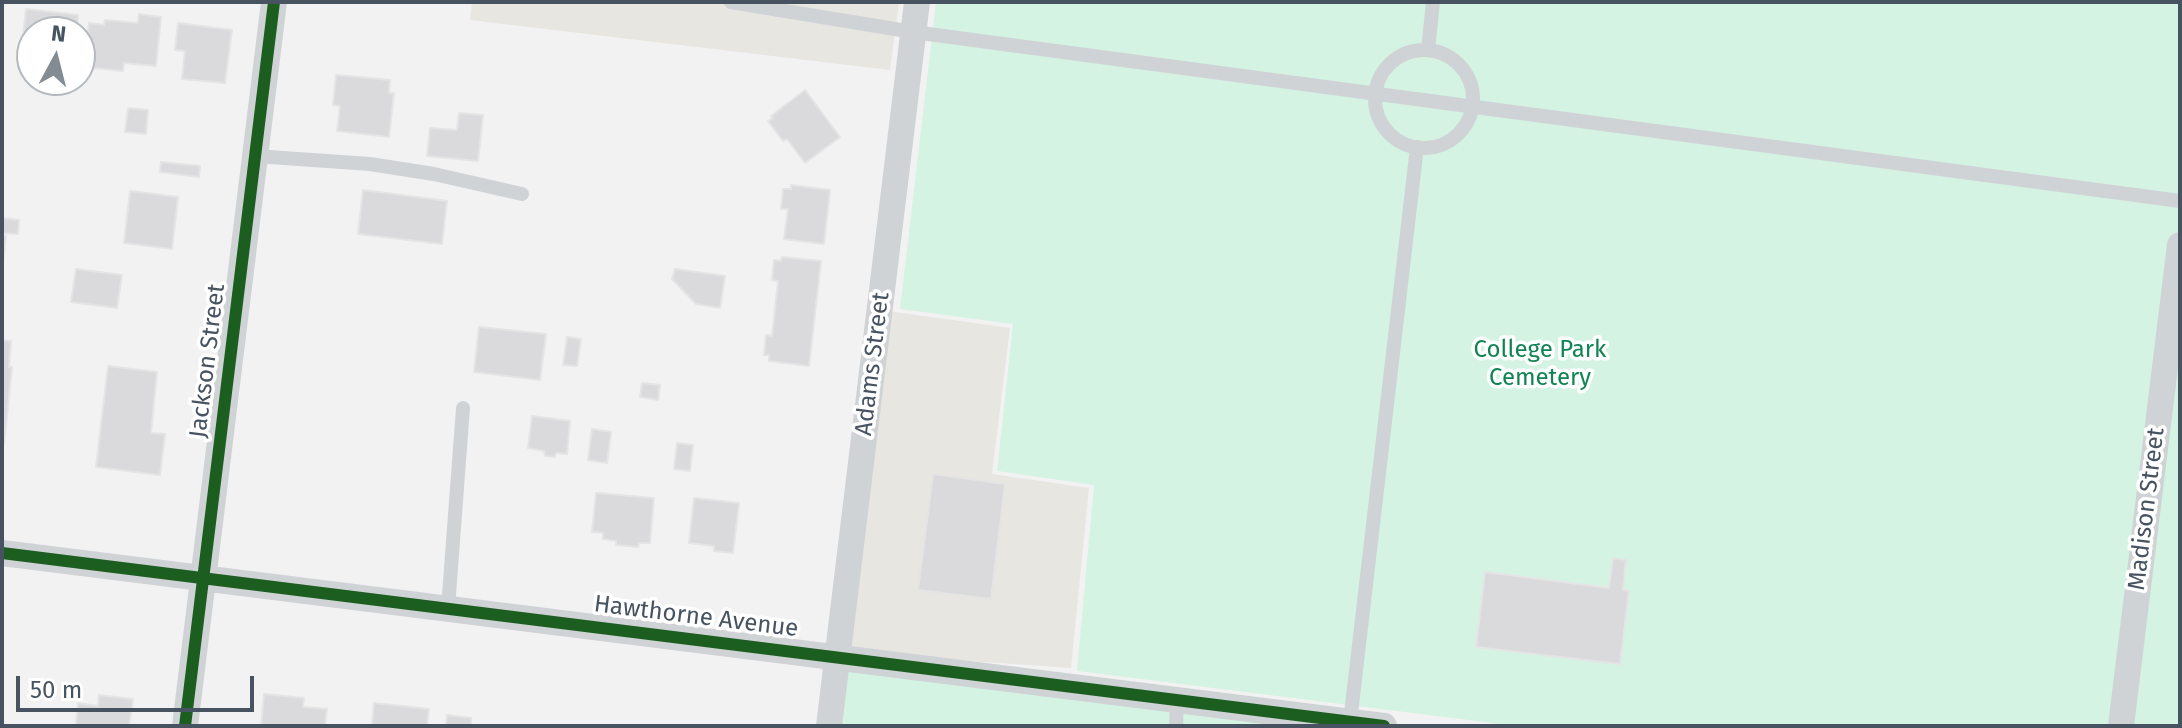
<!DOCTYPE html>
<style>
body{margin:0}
#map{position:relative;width:2182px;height:728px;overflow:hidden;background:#f3f2f2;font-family:"Fira Sans",sans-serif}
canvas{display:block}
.frame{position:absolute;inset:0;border:4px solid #475360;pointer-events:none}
.north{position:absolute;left:16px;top:16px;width:80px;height:80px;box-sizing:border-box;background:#fff;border:2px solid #b5babf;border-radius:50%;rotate:7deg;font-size:22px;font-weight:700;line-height:32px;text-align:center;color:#475360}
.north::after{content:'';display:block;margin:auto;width:28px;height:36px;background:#838b93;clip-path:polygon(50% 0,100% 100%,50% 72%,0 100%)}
.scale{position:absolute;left:16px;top:676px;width:238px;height:36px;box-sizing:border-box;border:4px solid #475360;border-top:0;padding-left:10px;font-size:24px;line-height:28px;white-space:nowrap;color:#475360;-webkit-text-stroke:6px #fff;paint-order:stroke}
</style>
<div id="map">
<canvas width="2182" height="728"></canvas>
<div class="frame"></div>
<div class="north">N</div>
<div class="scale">50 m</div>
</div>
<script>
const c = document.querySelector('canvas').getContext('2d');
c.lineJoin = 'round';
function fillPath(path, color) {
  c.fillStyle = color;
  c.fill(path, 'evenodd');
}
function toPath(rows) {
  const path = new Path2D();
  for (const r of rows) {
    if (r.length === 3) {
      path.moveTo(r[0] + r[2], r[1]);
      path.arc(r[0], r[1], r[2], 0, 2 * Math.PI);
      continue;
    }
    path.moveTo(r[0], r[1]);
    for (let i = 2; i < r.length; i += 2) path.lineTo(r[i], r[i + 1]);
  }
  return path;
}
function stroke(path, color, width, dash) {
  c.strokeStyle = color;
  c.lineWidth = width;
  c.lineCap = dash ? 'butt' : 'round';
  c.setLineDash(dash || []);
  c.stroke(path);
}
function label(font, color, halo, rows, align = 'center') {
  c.font = font + ' "Fira Sans",sans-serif';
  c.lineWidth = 7;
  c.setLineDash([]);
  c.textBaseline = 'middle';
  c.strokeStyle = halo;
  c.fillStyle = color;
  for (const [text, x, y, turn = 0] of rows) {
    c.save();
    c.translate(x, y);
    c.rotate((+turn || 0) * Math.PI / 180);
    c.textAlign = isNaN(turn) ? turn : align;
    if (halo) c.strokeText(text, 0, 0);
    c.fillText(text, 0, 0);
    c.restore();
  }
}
const commercial = toPath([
 [472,2,899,2,890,70,470,20],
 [867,308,1010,328,992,474,1089,488,1071,668,826,651]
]);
const green = toPath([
 [936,2,2180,2,2180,726,1516,726,1077,671,1094,485,997,471,1013,324,900,309],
 [826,651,1327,726,817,726]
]);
const building = toPath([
 [26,9,78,15,77,32,32,32,32,38,23,37,26,9],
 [139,14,161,17,156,66,124,63,123,71,84,67,89,23,104,25,105,20,138,23,139,14],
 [178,23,232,30,225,83,182,79,185,51,175,50,178,23],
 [336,75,390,80,389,93,394,93,389,137,337,131,340,106,333,105,336,75],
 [805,90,840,137,805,163,787,139,783,141,768,121,773,118,771,116,805,90],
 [128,108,148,110,146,134,125,132,128,108],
 [459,113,483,115,478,161,427,156,430,128,457,130,459,113],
 [161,162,200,166,199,177,160,172,161,162],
 [791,185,830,190,824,244,784,239,788,209,781,209,783,189,791,189,791,185],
 [363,190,447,201,442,244,358,234,363,190],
 [130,191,178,197,172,249,124,243,130,191],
 [2,218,19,220,18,234,2,233,2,218],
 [2,236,6,236,2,271,2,236],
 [782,257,821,261,809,366,769,361,769,355,764,355,766,335,772,336,778,281,772,280,774,260,781,261,782,257],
 [76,269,122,275,117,308,71,302,76,269],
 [675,269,725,276,720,308,696,304,672,279,675,269],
 [479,327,546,334,540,380,474,372,479,327],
 [567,337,581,339,577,366,563,365,567,337],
 [2,340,11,341,9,367,12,367,4,444,2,340],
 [108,366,157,372,151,433,165,434,160,475,96,467,108,366],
 [642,383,660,385,658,400,640,397,642,383],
 [532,416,570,421,567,454,556,453,555,457,545,456,544,451,528,448,532,416],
 [592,429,611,432,607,463,588,460,592,429],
 [677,443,693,445,690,471,674,469,677,443],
 [933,474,1005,484,991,599,918,590,933,474],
 [596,493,654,498,650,543,639,543,638,547,616,545,616,541,603,539,603,533,592,532,596,493],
 [694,498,739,503,733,553,714,551,714,546,689,543,694,498],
 [1613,558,1626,560,1623,590,1629,591,1620,664,1476,647,1485,572,1609,588,1613,558],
 [264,694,304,698,303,707,327,709,325,726,261,726,264,694],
 [99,695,133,699,129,726,70,726,76,725,78,703,98,706,99,695],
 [374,703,429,709,427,726,372,726,374,703],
 [447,715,471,718,471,725,483,726,446,726,447,715]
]);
const service = toPath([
 [731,2,913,32,2180,201],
 [1428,50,1433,2],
 [1424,99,49],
 [255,156,370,164,434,174,522,194],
 [448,608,463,408],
 [1350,722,1417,147],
 [1176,726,1177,700]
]);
const minor = toPath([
 [2,553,1384,726],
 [185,726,274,2],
 [829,726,917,2],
 [2121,726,2180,245]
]);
const cycleway = toPath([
 [2,553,1384,726],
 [185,726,274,2]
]);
const parkNames = [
 ["College Park",1540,350],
 ["Cemetery",1540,378]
];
const streetNames = [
 ["Jackson Street",208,361,-83],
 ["Adams Street",873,364,-83],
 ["Madison Street",2147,509,-83],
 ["Hawthorne Avenue",696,617,7]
];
fillPath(commercial, '#e7e6e0');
fillPath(green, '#d5f3e3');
fillPath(building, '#dadadc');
stroke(building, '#e4e4e5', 2);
stroke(service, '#d0d3d6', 14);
stroke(minor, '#d0d3d6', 26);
stroke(cycleway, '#1b5e20', 12);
label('24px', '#108452', '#fff', parkNames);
label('24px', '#475360', '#fff', streetNames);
</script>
